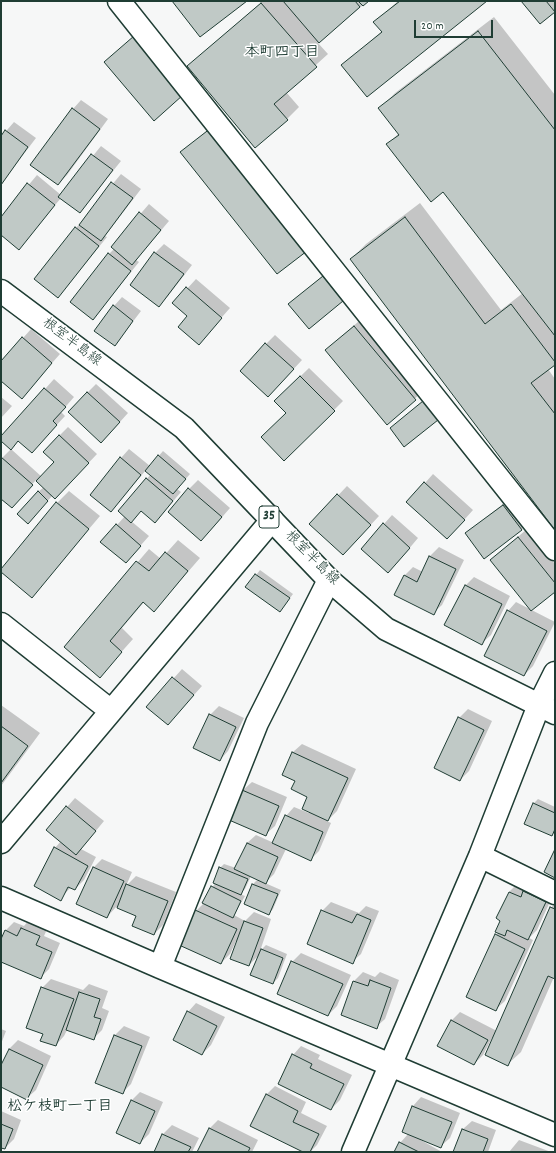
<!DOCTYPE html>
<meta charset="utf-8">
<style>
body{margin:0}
#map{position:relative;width:556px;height:1153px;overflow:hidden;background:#f6f7f7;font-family:Dekko,sans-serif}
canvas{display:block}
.frame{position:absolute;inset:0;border:2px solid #1f3d34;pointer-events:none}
.scale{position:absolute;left:414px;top:20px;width:79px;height:18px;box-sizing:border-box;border:2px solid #1f3d34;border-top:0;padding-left:5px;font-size:12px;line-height:14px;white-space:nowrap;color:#1f3d34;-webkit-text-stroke:3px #fff;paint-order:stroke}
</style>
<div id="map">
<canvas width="556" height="1153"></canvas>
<div class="frame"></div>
<div class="scale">20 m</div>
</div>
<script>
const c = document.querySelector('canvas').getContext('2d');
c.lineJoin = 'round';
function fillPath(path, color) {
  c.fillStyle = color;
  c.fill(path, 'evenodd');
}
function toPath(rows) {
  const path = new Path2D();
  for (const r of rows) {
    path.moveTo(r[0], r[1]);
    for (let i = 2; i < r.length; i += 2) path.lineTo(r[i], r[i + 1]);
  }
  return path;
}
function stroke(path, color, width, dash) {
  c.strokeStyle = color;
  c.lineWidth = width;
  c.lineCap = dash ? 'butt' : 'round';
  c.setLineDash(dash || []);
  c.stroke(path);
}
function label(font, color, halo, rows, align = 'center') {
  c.font = font + ' Dekko,"Klee One",sans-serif';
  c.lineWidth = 3;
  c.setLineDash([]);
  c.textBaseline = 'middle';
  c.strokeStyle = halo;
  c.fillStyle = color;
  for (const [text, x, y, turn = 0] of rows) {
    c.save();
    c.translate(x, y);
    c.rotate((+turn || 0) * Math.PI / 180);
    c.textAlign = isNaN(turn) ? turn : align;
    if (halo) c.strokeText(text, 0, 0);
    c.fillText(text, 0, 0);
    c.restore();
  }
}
const shadow = toPath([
 [263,1,368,1,318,43,328,54,286,92,299,107,287,119,188,66],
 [398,1,486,1,343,65,382,31,375,22],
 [522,1,554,1,555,11,540,23],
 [494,17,555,95,555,364,548,369,555,379,555,528,351,259,366,244,420,203,501,310,523,293,443,191,388,144,399,133,380,109,395,93],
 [81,100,108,119,67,175,58,184,73,109],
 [224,116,319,238,182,152],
 [14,122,36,138,1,184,1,137],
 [101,146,121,161,80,212,61,198,19,248,1,234,1,218,37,175,61,195],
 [121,174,141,189,105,236,107,237,58,297,76,228],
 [149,204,169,221,136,260,139,262,93,319,109,254,114,249,112,247],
 [164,244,192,265,168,296,159,305,132,285,155,253],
 [332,268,351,291,309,328,290,304],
 [196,279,230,308,199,343,189,316,174,303],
 [122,297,141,311,115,345,114,306],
 [367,314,428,387,387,423,326,350],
 [31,329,60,354,22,397,1,379,1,363],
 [275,335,302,360,277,387,266,344],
 [309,368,343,401,284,460,287,413,275,401],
 [54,379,74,397,61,412,65,416,32,452,19,440,11,449,1,440,1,438],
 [96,384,128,413,110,433,87,393],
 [433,393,438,419,405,446,391,428],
 [1,397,12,406,1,418],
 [68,427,97,454,64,489,53,495,32,518,38,492,44,487,36,480,20,498,1,498,1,459,11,449,42,477,56,462,59,436],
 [129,449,150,466,163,451,190,474,177,489,181,492,163,513,141,510,131,521,149,536,126,562,102,542,125,516,119,511,151,474,146,470,111,511,121,458],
 [433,474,473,510,456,529,425,483],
 [198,480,230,508,210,531,189,489],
 [347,486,379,516,352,545,311,524],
 [69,491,100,516,32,596,57,503],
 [512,497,530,521,521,530,466,533],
 [392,515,418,538,397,563,384,524],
 [527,529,555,564,555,590,491,560],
 [178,540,200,558,154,611,144,602,122,628,133,639,100,676,65,647,149,549,161,559],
 [439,547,464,560,442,605,433,613,404,576,413,567,423,572,430,556],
 [260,570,293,594,280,611,247,587],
 [474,577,510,596,491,635,482,643,465,586],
 [516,602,555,622,533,666,524,675,508,611],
 [182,669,202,686,168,724,148,707],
 [1,705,40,733,1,786],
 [219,706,244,718,228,751,220,760,210,715],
 [468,709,492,721,469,771,460,780,459,718],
 [302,744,356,769,337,811,327,821,331,823,319,851,310,860,286,849,274,874,265,883,281,890,273,909,269,914,245,904,253,884,258,879,251,876,245,889,240,894,245,896,234,915,245,921,254,912,271,919,260,951,266,945,287,954,278,978,273,983,259,955,249,965,236,941,230,954,221,963,196,911,203,904,215,883,220,868,224,864,236,868,247,843,256,835,274,843,286,816,294,807,309,813,309,796,296,781,283,775,293,752],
 [252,782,287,797,275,826,266,834,231,820,243,790],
 [75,798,104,821,81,849,96,857,84,880,75,889,71,887,60,899,55,848,61,841,47,830],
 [538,799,555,807,555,832,552,835,533,804],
 [102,859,132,872,126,886,136,876,176,892,163,925,154,934,137,915,116,907,107,917,93,868],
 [518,883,554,893,537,930,529,938,533,940,505,1001,496,1009,496,935,499,932,509,892],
 [331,902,359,913,366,906,379,911,361,954,352,962,322,911],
 [555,903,555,977,554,977,521,1052,508,1064,492,1038,483,1055,474,1064,451,1021,460,1012,497,1031,551,908],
 [30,919,48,927,44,936,60,943,49,969,40,978,1,961,1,941,5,931,14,922,24,926],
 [301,953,351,975,337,1006,328,1015,292,962],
 [363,972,375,977,380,972,399,980,385,1019,376,1027,342,1015,354,981],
 [51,979,83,990,89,984,108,991,102,1008,109,1011,102,1030,93,1039,67,1030,64,1036,56,1045,44,1033,42,988],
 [196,1003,225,1017,211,1045,202,1054,188,1012],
 [124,1026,150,1037,131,1084,122,1093,96,1082,115,1035],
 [1,1029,6,1031,1,1044],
 [18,1040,51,1056,36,1090,27,1098,1,1086,1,1067,9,1049],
 [301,1046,320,1055,318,1059,352,1075,340,1100,331,1109,293,1055],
 [275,1086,306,1102,301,1113,327,1126,317,1145,310,1152,305,1152,266,1095],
 [140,1092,163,1102,149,1134,140,1143,132,1100],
 [421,1097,460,1113,450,1138,441,1146,420,1138,419,1139,442,1152,395,1152,400,1143,409,1133,413,1106],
 [1,1111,21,1120,14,1139,5,1148,1,1147],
 [218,1120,258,1140,252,1152,198,1152,209,1129],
 [472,1121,496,1130,488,1152,455,1152,463,1129],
 [172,1125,199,1138,192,1152,155,1152,163,1134],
 [519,1140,551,1152,509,1152]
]);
const building = toPath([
 [172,1,247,1,200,37,172,1],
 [283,1,355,1,360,7,319,43,283,1],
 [358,1,369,1,363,6,358,1],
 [400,1,487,1,367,97,341,65,382,32,373,22,400,1],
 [521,1,546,1,555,12,540,24,521,1],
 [261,3,317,67,274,104,288,120,255,148,187,66,261,3],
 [478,31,555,130,555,336,443,192,431,202,386,144,399,135,378,108,478,31],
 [134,36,183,95,154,121,104,62,134,36],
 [72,108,100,129,58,185,30,165,72,108],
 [211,128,307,251,277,274,180,152,211,128],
 [5,130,28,147,1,185,1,136,5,130],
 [91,154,113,170,80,213,58,197,91,154],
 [111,182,133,198,101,241,79,225,111,182],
 [27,183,55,205,19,250,1,235,1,217,27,183],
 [139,212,161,230,132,265,111,247,139,212],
 [405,217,485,324,511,304,555,362,555,365,531,383,555,414,555,530,350,259,405,217],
 [75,227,99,246,58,298,34,279,75,227],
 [154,252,184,274,159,307,130,285,154,252],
 [108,253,131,271,93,320,70,302,108,253],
 [323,276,343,301,309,329,288,304,323,276],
 [186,287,222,318,199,345,178,327,187,316,172,303,186,287],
 [113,305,133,321,115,346,94,331,113,305],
 [354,326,416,400,387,425,325,350,354,326],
 [22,337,52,363,22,399,1,381,1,361,22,337],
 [265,343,294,369,268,397,240,371,265,343],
 [300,376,335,411,284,461,261,437,286,413,274,401,300,376],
 [44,388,66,407,53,421,57,425,32,453,18,441,11,450,1,441,1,436,44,388],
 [87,392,120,422,101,443,68,412,87,392],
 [423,401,438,420,404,447,390,428,423,401],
 [59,435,89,463,55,499,36,481,54,462,43,452,59,435],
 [158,455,186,479,173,494,145,471,158,455],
 [1,457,33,485,12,508,1,499,1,457],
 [120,457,141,475,111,512,90,495,120,457],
 [146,478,173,501,155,523,141,511,131,523,118,511,146,478],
 [424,482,465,520,447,539,406,502,424,482],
 [188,488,222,517,201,541,168,512,188,488],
 [38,491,48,501,28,524,17,514,38,491],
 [337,494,371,525,343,555,309,524,337,494],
 [56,502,89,529,32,598,1,572,1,569,56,502],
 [503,505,522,530,484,559,465,533,503,505],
 [383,523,410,548,388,573,361,549,383,523],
 [116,524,141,546,126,563,100,542,116,524],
 [518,537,555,583,555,592,531,611,490,560,518,537],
 [165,552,188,571,154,612,143,602,110,641,122,652,100,678,64,647,136,561,149,571,165,552],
 [429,556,456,569,434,615,394,595,404,575,417,582,429,556],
 [255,574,290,598,280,612,245,587,255,574],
 [465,585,502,604,482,645,444,625,465,585],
 [507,610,547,631,524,676,484,656,507,610],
 [172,677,194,695,168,725,146,707,172,677],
 [209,714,236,727,220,761,193,748,209,714],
 [458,717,484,730,460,781,434,768,458,717],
 [1,726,28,746,1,783,1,726],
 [292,752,348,778,328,821,302,809,307,797,291,789,295,781,282,775,292,752],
 [242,790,279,806,266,836,229,820,242,790],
 [533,803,555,813,555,829,552,836,524,824,533,803],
 [66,806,96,831,76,855,46,830,66,806],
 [285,815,323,832,311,861,272,843,285,815],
 [247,843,278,857,266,884,234,869,247,843],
 [54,847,88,866,75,890,68,887,61,901,34,886,54,847],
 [555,849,555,878,544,872,555,849],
 [93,867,124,881,107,918,76,904,93,867],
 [219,867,248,879,241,895,213,883,219,867],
 [126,884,168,901,154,935,132,926,136,916,117,908,126,884],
 [252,884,278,894,269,915,244,904,252,884],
 [211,886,241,901,233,918,202,903,211,886],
 [523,891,546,902,528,940,507,930,505,936,495,932,500,921,496,918,509,892,521,897,523,891],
 [550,907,555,909,555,979,548,976,508,1066,485,1055,550,907],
 [195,910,237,929,221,964,179,945,195,910],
 [321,910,352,923,357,914,371,920,353,964,307,944,321,910],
 [244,921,263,928,249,966,230,959,244,921],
 [21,928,40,936,36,945,52,952,41,979,1,962,1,939,5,930,17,936,21,928],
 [495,934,525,949,496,1011,466,997,495,934],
 [261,949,283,958,273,984,250,975,261,949],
 [291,961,343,984,328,1016,277,994,291,961],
 [370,980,391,988,377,1029,341,1015,353,981,368,986,370,980],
 [41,987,74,999,56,1046,40,1041,43,1034,26,1028,41,987],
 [79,992,100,999,94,1017,101,1019,94,1040,66,1030,79,992],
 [187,1011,217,1026,202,1055,173,1040,187,1011],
 [451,1020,488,1040,474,1065,437,1046,451,1020],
 [114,1035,142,1046,123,1094,95,1083,114,1035],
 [9,1049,43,1065,27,1100,1,1087,1,1065,9,1049],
 [292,1054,312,1064,310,1068,344,1084,331,1110,278,1084,292,1054],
 [266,1094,298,1111,293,1122,319,1134,310,1152,303,1152,250,1126,266,1094],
 [131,1100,155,1111,140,1144,116,1133,131,1100],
 [412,1106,452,1122,441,1148,402,1132,412,1106],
 [1,1124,13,1129,5,1149,1,1148,1,1124],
 [209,1128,250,1148,248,1152,197,1152,209,1128],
 [462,1129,488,1139,483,1152,453,1152,462,1129],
 [162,1134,191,1147,188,1152,154,1152,162,1134],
 [399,1142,419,1152,394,1152,399,1142]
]);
const minor = toPath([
 [119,1,555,549],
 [1,624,111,711],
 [1,842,272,520],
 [480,856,555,893],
 [1,898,160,967,555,1135],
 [160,967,257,723,329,580],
 [353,1152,480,856,539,705,555,673]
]);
const major = toPath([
 [1,291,184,428,329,580,386,629,555,713]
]);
const shields = [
 [269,517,20]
];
const shieldNames = [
 ["35",269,517]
];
const streetNames = [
 ["根室半島線",71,343,37],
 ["根室半島線",311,559,45]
];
const neighbourhoodNames = [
 ["本町四丁目",282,54],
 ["松ケ枝町一丁目",60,1108]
];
fillPath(shadow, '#0003');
fillPath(building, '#c0c9c6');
stroke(building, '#1f3d34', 1);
stroke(minor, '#1f3d34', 25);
stroke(major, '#1f3d34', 25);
stroke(minor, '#fff', 22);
stroke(major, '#fff', 22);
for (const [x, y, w] of shields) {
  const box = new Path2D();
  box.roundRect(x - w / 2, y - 11, w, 22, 3);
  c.fillStyle = '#fff';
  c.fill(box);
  stroke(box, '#1f3d34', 1);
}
label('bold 13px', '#1f3d34', null, shieldNames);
label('14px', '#1f3d34', '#fff', streetNames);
label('bold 15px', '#1f3d34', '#fff', neighbourhoodNames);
</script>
